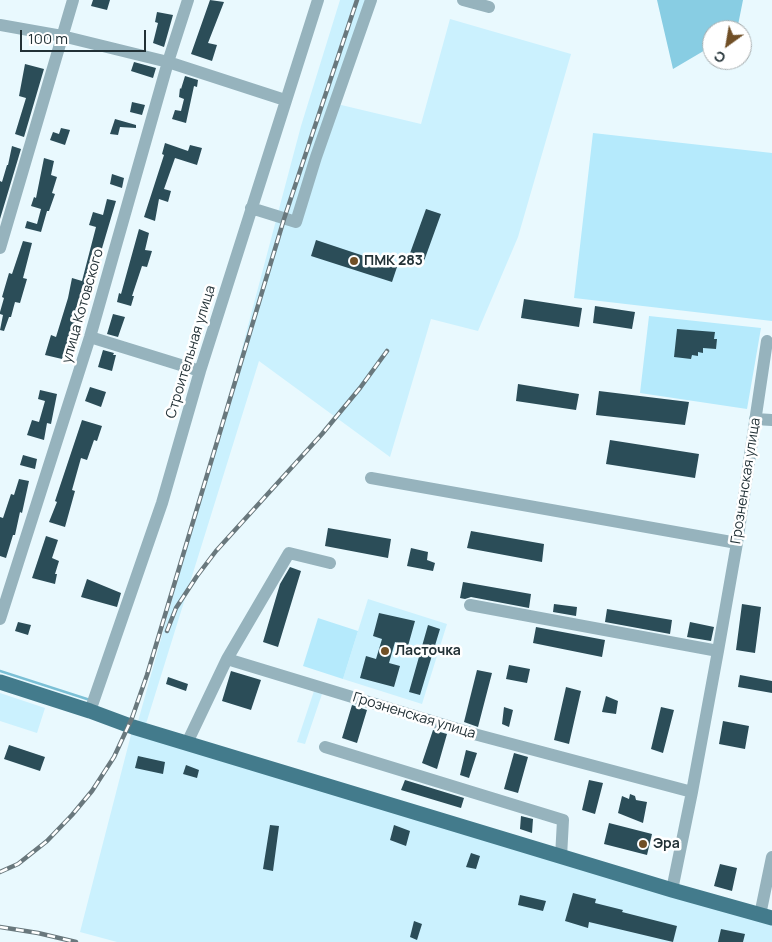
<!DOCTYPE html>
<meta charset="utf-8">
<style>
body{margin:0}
#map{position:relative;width:772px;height:942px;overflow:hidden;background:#e9f9fe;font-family:Manrope,sans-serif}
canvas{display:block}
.north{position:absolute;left:702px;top:20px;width:50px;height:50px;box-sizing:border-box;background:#fff;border:1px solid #a7adaf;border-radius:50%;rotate:212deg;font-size:14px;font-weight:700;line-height:20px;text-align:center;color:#223136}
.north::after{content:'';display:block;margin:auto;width:18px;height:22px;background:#704f26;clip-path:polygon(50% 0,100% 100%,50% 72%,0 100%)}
.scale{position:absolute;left:20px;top:30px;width:126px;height:22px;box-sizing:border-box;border:2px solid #223136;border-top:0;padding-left:6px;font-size:15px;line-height:18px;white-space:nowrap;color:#223136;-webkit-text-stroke:4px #fff;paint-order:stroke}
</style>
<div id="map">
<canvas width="772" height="942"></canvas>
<div class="north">С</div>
<div class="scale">100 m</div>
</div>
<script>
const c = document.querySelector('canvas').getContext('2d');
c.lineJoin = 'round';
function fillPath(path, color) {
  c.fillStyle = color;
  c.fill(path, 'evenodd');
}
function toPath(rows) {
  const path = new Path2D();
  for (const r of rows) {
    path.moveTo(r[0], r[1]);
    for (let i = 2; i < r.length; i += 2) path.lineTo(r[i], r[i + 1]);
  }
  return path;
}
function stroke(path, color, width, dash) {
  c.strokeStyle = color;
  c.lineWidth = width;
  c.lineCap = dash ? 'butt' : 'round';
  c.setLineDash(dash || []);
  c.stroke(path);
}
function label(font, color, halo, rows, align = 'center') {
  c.font = font + ' Manrope,sans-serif';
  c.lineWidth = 5;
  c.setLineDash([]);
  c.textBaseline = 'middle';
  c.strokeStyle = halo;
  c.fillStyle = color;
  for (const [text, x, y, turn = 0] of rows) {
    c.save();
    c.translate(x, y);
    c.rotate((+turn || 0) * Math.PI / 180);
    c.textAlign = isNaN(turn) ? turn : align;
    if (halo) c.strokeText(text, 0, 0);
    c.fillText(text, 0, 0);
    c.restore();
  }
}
const built = toPath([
 [340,0,367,0,337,104,421,124,450,19,571,54,518,237,478,331,431,319,390,457,259,361,145,727,137,725,240,356,301,126],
 [368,599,447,624,422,704,343,679],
 [314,691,322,694,305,744,297,742],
 [0,693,45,708,37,733,0,721],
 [133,727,772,923,772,942,117,942,80,932]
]);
const green = toPath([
 [593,133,772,153,772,321,574,298],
 [649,316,761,328,747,409,640,393],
 [318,618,358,631,343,679,303,666]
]);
const forest = toPath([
 [657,0,743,0,737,30,712,30,712,46,673,69]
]);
const stream = toPath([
 [0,671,90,700]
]);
const building = toPath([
 [93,0,110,0,107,10,91,6],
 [210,0,224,2,208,43,217,45,212,61,191,54],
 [157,12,173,15,164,47,153,43,158,23,155,22],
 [134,62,156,68,153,78,131,71],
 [25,64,44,69,24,137,15,134,26,98,19,96],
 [185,76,198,80,197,87,194,86,186,123,172,119,175,110,181,111,184,99,179,97,180,88,181,89],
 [132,102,145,105,142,115,130,112],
 [115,119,136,125,136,128,120,127,118,135,110,134],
 [61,128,70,130,65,145,50,140,53,132,59,134],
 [165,143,188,151,190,145,202,148,197,165,175,158,164,189,171,191,168,202,159,199,155,221,144,217,164,155,162,154],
 [12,146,21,149,0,219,0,181,2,182,7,165,8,165],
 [44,158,54,161,51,175,57,177,52,193,55,194,49,211,47,211,41,232,25,228,27,221,37,224,41,209,31,206,34,197,36,198],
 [112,174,124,178,122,188,110,184],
 [107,199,116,201,95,272,93,272,89,294,87,293,76,336,70,335,62,359,45,355,51,335,56,337,68,298,72,278,82,281,96,227,89,225,93,212,103,215],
 [426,209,441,214,424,261,409,256],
 [139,229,149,233,145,250,152,251,147,267,142,266,132,296,134,296,131,306,117,302,119,293,121,294],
 [316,240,397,267,392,282,311,256],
 [23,241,32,243,23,278,27,279,20,303,15,302,11,317,9,317,4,331,0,330,3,315,0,314,0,312,4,298,2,297,9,273,12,274],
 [524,299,582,308,579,327,521,318],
 [595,306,635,312,632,329,593,323],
 [113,314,125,317,118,337,107,334],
 [677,329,715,332,714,339,717,339,716,349,703,348,703,353,698,352,698,356,692,355,691,359,674,357],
 [103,350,114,353,113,355,116,355,112,371,98,367],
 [518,384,579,394,576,410,516,401],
 [90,387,106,392,101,407,85,401],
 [40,390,57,394,51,424,47,423,44,440,27,435,32,420,39,422,45,401,38,399],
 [599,391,689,402,685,425,596,415],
 [82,420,102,426,97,441,94,440,87,460,81,458,72,490,75,491,65,527,49,522,57,502,55,501],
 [610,440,699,454,695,478,606,464],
 [23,455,37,459,35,469,20,465],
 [19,479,29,481,22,513,20,512,15,535,13,535,6,558,0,556,0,517,3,518,11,494,14,495],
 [328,528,391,539,388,558,325,546],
 [471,531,544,544,542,562,467,548],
 [46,536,58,540,52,558,59,561,55,574,57,574,55,584,32,578],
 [411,548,428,552,427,560,435,563,433,571,407,566],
 [290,567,301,571,278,647,263,642,280,584],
 [87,579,121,593,117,607,81,597],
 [463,582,531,594,529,608,471,597,465,599,460,598],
 [554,604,577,607,576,616,553,612],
 [742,604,761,607,755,653,736,650],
 [607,609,672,620,670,634,605,622],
 [379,613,415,621,408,646,395,642,389,663,400,666,394,687,360,678,366,656,376,659,382,639,373,636],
 [18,622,31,625,28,635,15,631],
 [690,622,714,627,711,641,687,637],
 [428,625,440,629,420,695,409,692],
 [536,627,605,640,602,657,533,643],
 [509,665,530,669,527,683,506,679],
 [477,670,492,673,478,727,464,722],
 [231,671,261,680,251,710,222,701],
 [740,675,772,681,772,693,738,687],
 [168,677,188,684,186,691,166,684],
 [566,687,581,691,569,744,554,740],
 [606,696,618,701,616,714,602,712],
 [352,705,367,710,357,743,342,738],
 [504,707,513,710,509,727,502,724],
 [661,707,674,710,663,753,651,749],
 [723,721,749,726,745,749,719,744],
 [433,730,447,734,437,769,422,763],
 [9,745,45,757,40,771,4,759],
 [466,750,477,753,469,778,460,775],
 [514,753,528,757,518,793,504,789],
 [138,756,165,762,163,774,135,768],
 [186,765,199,770,197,778,183,774],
 [405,780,464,798,461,808,401,790],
 [589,780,603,783,595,814,582,810],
 [630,794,635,796,636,800,647,802,643,823,618,813,622,796,629,799],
 [521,816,533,819,532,833,520,829],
 [609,823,652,834,647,855,604,844],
 [270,825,279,826,273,871,263,869],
 [394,825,410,831,406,846,390,840],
 [471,853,480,856,476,869,466,867],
 [720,864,737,868,732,891,714,886],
 [573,893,596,899,595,903,623,910,622,912,677,926,673,942,589,922,588,928,565,921],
 [520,895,546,901,543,911,518,905],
 [414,921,422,924,417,940,410,937],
 [721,929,745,934,743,942,718,942]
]);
const minor = toPath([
 [463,0,489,7],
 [0,25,62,36,168,62,285,100],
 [251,208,296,222,316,157,371,0],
 [0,248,73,0],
 [90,337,200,371],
 [755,419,772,420],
 [371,478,737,543],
 [470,605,718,651],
 [0,619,90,337,168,62,188,0],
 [227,659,289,553,330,563],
 [90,711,162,503,200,371,318,0],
 [187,743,227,659,474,734,692,792],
 [325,747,563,820,561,857],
 [672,890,692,792,718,651,737,543,767,341],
 [760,915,772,857]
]);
const major = toPath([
 [0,682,90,711,133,727,672,890,772,918]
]);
const rail = toPath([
 [167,631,176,608,197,576,216,551,322,434,360,388,387,351],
 [0,872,18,864,47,841,72,815,92,791,114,757,132,718,147,675,284,219,357,0],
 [0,927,38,933,76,942]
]);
const markers = [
 [354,261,5,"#704f26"],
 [385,651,5,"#704f26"],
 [643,844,5,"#704f26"]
];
const poiNames = [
 ["ПМК 283",364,261],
 ["Ласточка",395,651],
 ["Эра",653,844]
];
const streetNames = [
 ["улица Котовского",83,306,-74],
 ["Строительная улица",191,352,-73],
 ["Грозненская улица",746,481,-81],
 ["Грозненская улица",414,716,17]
];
fillPath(built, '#cbf1fe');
fillPath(green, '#b5eafc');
fillPath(forest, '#88cde3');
stroke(stream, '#7bc0d6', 2.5);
fillPath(building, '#2b4d58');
stroke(minor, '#96b3bd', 12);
stroke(major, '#437b8c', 15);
stroke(rail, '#69787d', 4.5);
stroke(rail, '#fff', 2.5, [8]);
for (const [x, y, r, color] of markers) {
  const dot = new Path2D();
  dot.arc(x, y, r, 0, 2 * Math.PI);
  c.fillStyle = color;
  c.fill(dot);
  stroke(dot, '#fff', 2);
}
label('bold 14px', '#223136', '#fff', poiNames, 'left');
label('14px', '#223136', '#fff', streetNames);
</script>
